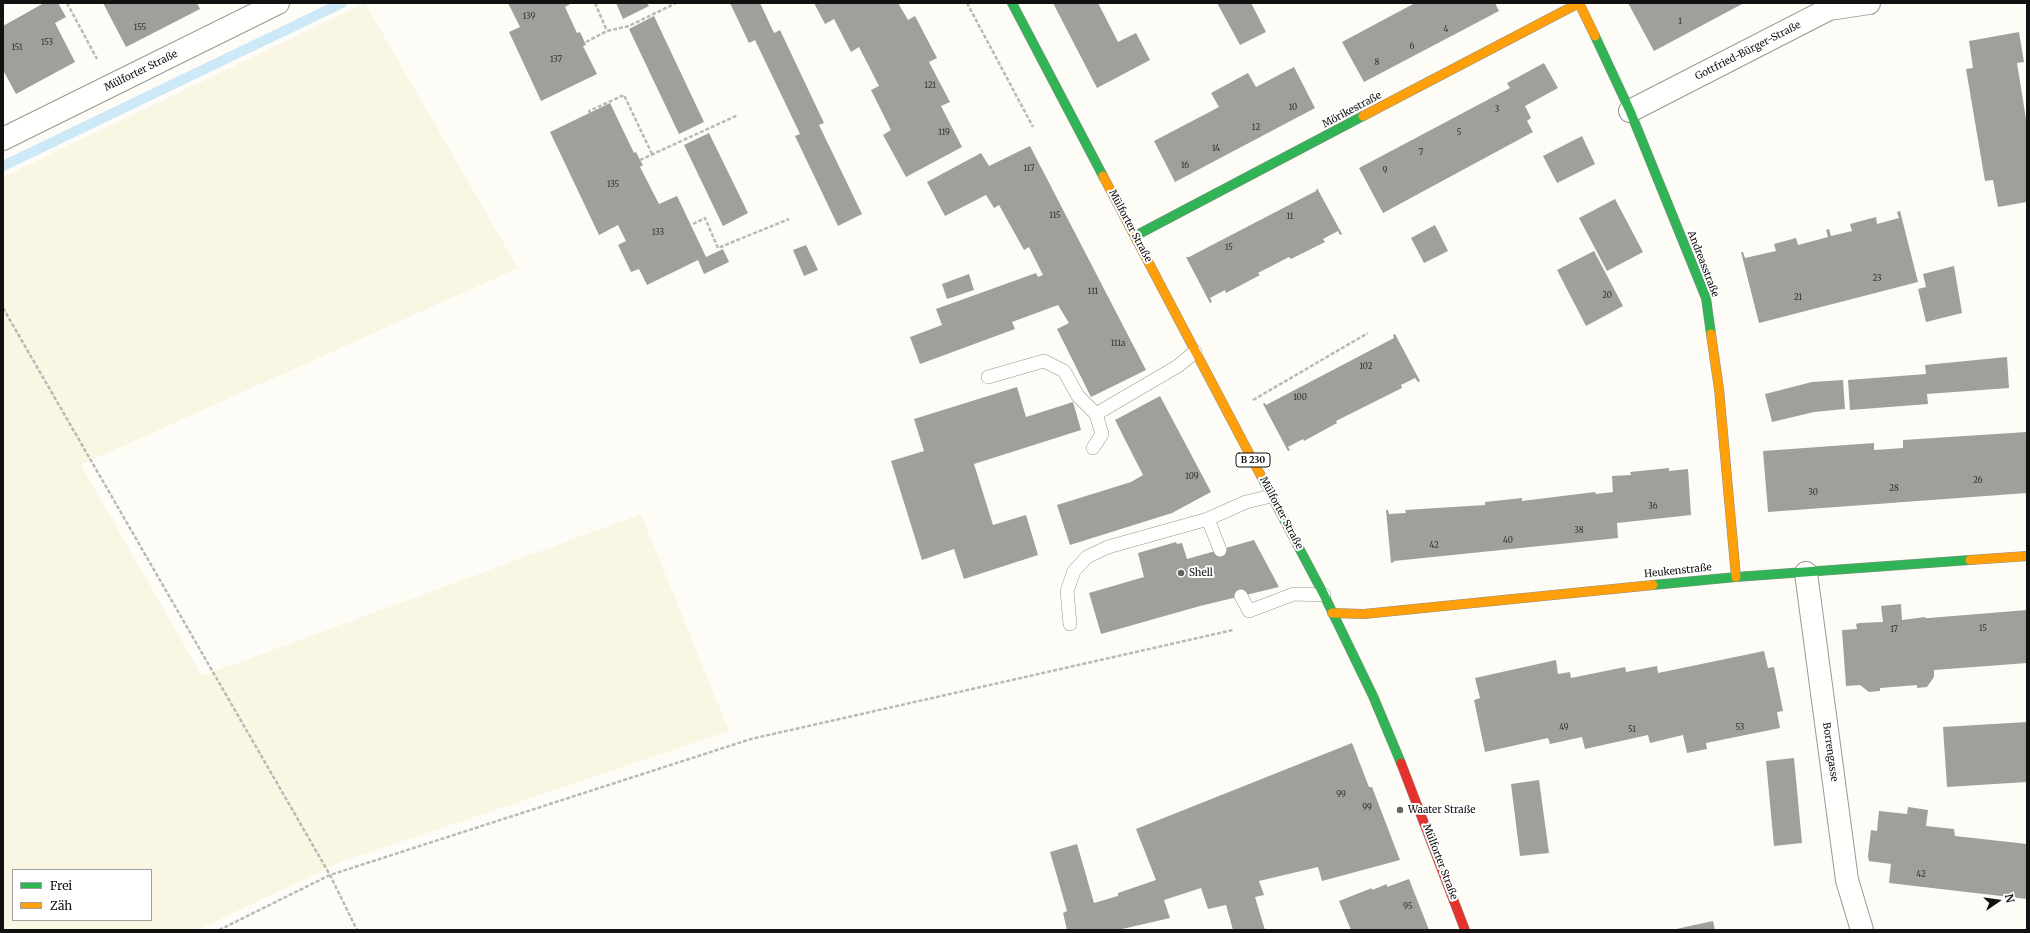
<!DOCTYPE html>
<meta charset="utf-8">
<style>
body{margin:0}
#map{position:relative;width:2030px;height:933px;overflow:hidden;background:#fdfcf7;font-family:Merriweather,serif}
canvas{display:block}
.frame{position:absolute;inset:0;border:4px solid #111;pointer-events:none}
.legend{position:absolute;left:12px;top:869px;width:140px;height:52px;box-sizing:border-box;background:#fff;border:1px solid #a0a0a0;margin:0;padding:5px 7px;list-style:none;font-size:12px;color:#111}
.legend li{display:flex;align-items:center;gap:8px;height:20px}
.legend b{width:20px;border:1px solid #a0a0a0}
.north{position:absolute;left:1978px;top:881px;width:40px;height:40px;-webkit-text-stroke:3px #fff;paint-order:stroke;rotate:77deg;font-size:11px;font-weight:700;line-height:16px;text-align:center;color:#111}
.north::after{content:'';display:block;margin:auto;width:14px;height:18px;background:#111;clip-path:polygon(50% 0,100% 100%,50% 72%,0 100%)}
</style>
<div id="map">
<canvas width="2030" height="933"></canvas>
<div class="frame"></div>
<ul class="legend">
<li><b style="height:5px;background:#30b455"></b>Frei</li>
<li><b style="height:5px;background:#ff9f0a"></b>Zäh</li>
</ul>
<div class="north">N</div>
</div>
<script>
const c = document.querySelector('canvas').getContext('2d');
c.lineJoin = 'round';
function fillPath(path, color) {
  c.fillStyle = color;
  c.fill(path, 'evenodd');
}
function toPath(rows) {
  const path = new Path2D();
  for (const r of rows) {
    path.moveTo(r[0], r[1]);
    for (let i = 2; i < r.length; i += 2) path.lineTo(r[i], r[i + 1]);
  }
  return path;
}
function stroke(path, color, width, dash) {
  c.strokeStyle = color;
  c.lineWidth = width;
  c.lineCap = dash ? 'butt' : 'round';
  c.setLineDash(dash || []);
  c.stroke(path);
}
function label(font, color, halo, rows, align = 'center') {
  c.font = font + ' Merriweather,serif';
  c.lineWidth = 4;
  c.setLineDash([]);
  c.textBaseline = 'middle';
  c.strokeStyle = halo;
  c.fillStyle = color;
  for (const [text, x, y, turn = 0] of rows) {
    c.save();
    c.translate(x, y);
    c.rotate((+turn || 0) * Math.PI / 180);
    c.textAlign = isNaN(turn) ? turn : align;
    if (halo) c.strokeText(text, 0, 0);
    c.fillText(text, 0, 0);
    c.restore();
  }
}
const farmland = toPath([
 [365,3,518,268,81,465,202,676,641,514,729,731,341,862,197,930,3,930,3,177],
 [13,870,151,870,151,920,13,920]
]);
const stream = toPath([
 [3,166,342,3]
]);
const building = toPath([
 [44,3,58,3,66,17,55,23,75,62,16,94,3,70,3,26],
 [103,3,197,3,200,9,126,47],
 [508,3,572,3,565,7,577,33,580,32,586,45,583,46,597,74,541,101,509,32,520,27],
 [616,3,647,3,649,6,623,19],
 [730,3,760,3,774,33,780,30,824,123,819,125,862,214,838,226,795,136,800,134,755,40,749,43],
 [814,3,898,3,908,20,915,16,937,58,929,62,950,102,941,106,962,147,906,177,883,135,891,130,871,90,879,86,859,47,851,52,834,19,825,24],
 [1053,3,1098,3,1118,42,1136,33,1150,60,1097,88],
 [1217,3,1251,3,1266,32,1240,45],
 [1415,3,1495,3,1499,11,1364,82,1342,42],
 [1628,3,1744,3,1654,51],
 [654,16,704,122,679,134,629,29],
 [2019,32,2024,62,2017,63,2027,125,2027,202,1998,207,1993,180,1985,181,1966,69,1973,68,1969,41],
 [1544,63,1558,88,1525,106,1531,118,1527,121,1533,132,1383,213,1359,168,1510,88,1507,83],
 [1294,67,1315,108,1175,182,1154,141,1219,107,1211,93,1248,73,1256,87],
 [610,103,634,153,636,152,640,160,643,165,640,167,659,204,677,196,706,257,723,249,729,262,704,274,698,260,647,285,639,269,631,272,618,245,626,241,618,225,599,235,550,132],
 [709,133,748,213,723,226,684,145],
 [1582,136,1595,164,1557,183,1543,156],
 [1030,146,1146,370,1091,397,1057,329,1069,323,1058,305,1012,322,1015,329,920,364,910,337,942,325,936,309,1036,273,1038,277,1043,275,1029,247,1024,250,999,205,994,208,986,195,945,216,927,182,981,153,989,166],
 [1317,188,1342,234,1340,235,1338,231,1323,239,1325,242,1291,259,1289,257,1258,273,1260,275,1226,293,1225,290,1210,298,1212,302,1210,303,1186,257,1189,257,1316,191],
 [1615,199,1643,252,1607,271,1579,218],
 [1900,211,1918,282,1759,323,1741,252,1743,252,1745,258,1776,251,1774,244,1796,238,1798,245,1828,237,1826,230,1829,229,1831,236,1852,231,1850,224,1876,217,1877,224,1899,218,1897,212],
 [1435,225,1448,251,1424,263,1411,238],
 [806,245,818,270,804,276,793,250],
 [1594,251,1623,306,1586,326,1557,270],
 [1954,266,1962,313,1926,322,1918,289,1926,287,1923,274],
 [969,274,974,290,947,299,942,284],
 [1395,334,1420,381,1418,382,1415,378,1401,385,1402,388,1336,421,1337,423,1304,441,1303,439,1288,447,1290,450,1288,451,1263,404,1265,403,1266,405,1394,338,1393,335],
 [2007,357,2009,388,1927,394,1928,404,1850,410,1848,380,1926,374,1925,365],
 [1843,380,1845,409,1814,412,1772,422,1765,394,1812,382],
 [1017,387,1026,417,1073,402,1081,430,974,464,993,525,1026,515,1038,555,964,579,954,549,922,560,891,461,924,451,914,419],
 [1160,396,1211,492,1172,513,1070,545,1057,505,1131,482,1143,475,1115,420],
 [2027,432,2027,493,1768,512,1763,451,1874,443,1874,450,1903,448,1903,440],
 [1669,468,1669,471,1688,469,1691,515,1617,523,1618,538,1394,561,1394,562,1391,563,1386,510,1388,510,1389,514,1406,513,1405,510,1485,505,1485,502,1522,498,1522,501,1595,492,1596,494,1613,492,1612,476,1631,475,1630,472],
 [1254,540,1279,587,1200,606,1101,634,1089,593,1144,577,1138,553,1176,542,1177,544,1182,543,1187,559],
 [1901,604,1902,620,1925,617,1925,618,1929,618,2027,610,2027,663,1934,670,1934,677,1927,687,1917,688,1917,685,1880,688,1880,691,1869,692,1860,685,1846,686,1842,630,1857,629,1856,624,1859,623,1883,622,1881,606],
 [1764,651,1768,668,1774,667,1783,711,1777,712,1780,728,1706,743,1707,749,1687,753,1683,735,1650,743,1648,735,1585,749,1582,737,1550,744,1548,738,1485,752,1474,700,1480,698,1475,678,1556,660,1558,674,1570,672,1571,678,1625,667,1626,672,1657,666,1658,673],
 [2027,722,2027,782,1947,787,1943,727],
 [1352,743,1369,787,1372,787,1400,860,1322,881,1318,867,1259,881,1264,895,1255,897,1265,930,1233,930,1226,905,1208,909,1201,888,1164,900,1170,918,1118,930,1067,930,1063,913,1067,911,1050,852,1077,844,1094,903,1118,896,1118,893,1156,880,1136,829],
 [1794,758,1802,843,1774,846,1766,761],
 [1539,780,1549,853,1520,856,1511,784],
 [1908,807,1928,810,1926,826,1954,829,1955,836,2027,844,2027,899,1889,883,1891,864,1869,861,1868,856,1871,830,1877,831,1879,811,1907,814],
 [1409,879,1429,930,1351,930,1339,901,1372,888,1372,890,1387,884,1387,887],
 [1713,921,1715,930,1676,930,1676,929]
]);
const path = toPath([
 [67,3,97,59],
 [595,3,607,31],
 [967,3,1033,127],
 [586,42,607,31,629,26,676,3],
 [590,113,589,111,624,95,652,154],
 [640,160,738,115],
 [693,224,705,218,718,248,789,219],
 [3,308,330,875,357,930],
 [1253,400,1368,333],
 [219,930,330,875,751,739,1233,630]
]);
const lane = toPath([
 [988,377,1044,361,1064,371,1078,396,1096,414,1178,366,1195,352],
 [1093,448,1102,434,1096,414],
 [1220,550,1208,519,1246,502,1271,496],
 [1241,596,1249,611,1294,594,1324,595],
 [1070,624,1067,591,1074,571,1087,557,1108,547,1208,519]
]);
const street = toPath([
 [1630,111,1829,9,1869,3],
 [3,139,278,3],
 [1806,573,1847,880,1862,930]
]);
const fast = toPath([
 [1012,3,1103,176],
 [1595,36,1630,111,1706,298,1711,334],
 [1135,236,1363,116],
 [1261,476,1324,595,1373,696,1401,763],
 [1653,585,1736,577,1970,560]
]);
const slow = toPath([
 [1363,116,1579,3,1595,36],
 [1103,176,1261,476],
 [1711,334,1719,389,1736,577],
 [1970,560,2027,556],
 [1332,613,1364,614,1653,585]
]);
const jam = toPath([
 [1401,763,1465,930]
]);
const markers = [
 [1181,573,4,"#646362"],
 [1400,810,4,"#646362"]
];
const numberNames = [
 ["139",529,17],
 ["1",1680,22],
 ["155",140,28],
 ["4",1446,30],
 ["153",47,43],
 ["6",1412,47],
 ["151",17,48],
 ["137",556,60],
 ["8",1377,63],
 ["121",930,86],
 ["10",1293,108],
 ["3",1497,110],
 ["12",1256,128],
 ["119",944,133],
 ["5",1459,133],
 ["14",1216,149],
 ["7",1421,153],
 ["16",1185,166],
 ["117",1029,169],
 ["9",1385,171],
 ["135",613,185],
 ["115",1055,216],
 ["11",1290,217],
 ["133",658,233],
 ["15",1229,248],
 ["23",1877,279],
 ["111",1093,292],
 ["20",1607,296],
 ["21",1798,298],
 ["111a",1118,344],
 ["102",1366,367],
 ["100",1300,398],
 ["109",1192,477],
 ["26",1978,481],
 ["28",1894,489],
 ["30",1813,493],
 ["36",1653,507],
 ["38",1579,531],
 ["40",1508,541],
 ["42",1434,546],
 ["15",1983,629],
 ["17",1894,630],
 ["49",1564,728],
 ["53",1740,728],
 ["51",1632,730],
 ["99",1341,795],
 ["99",1367,808],
 ["42",1921,875],
 ["95",1408,907]
];
const shields = [
 [1253,460,34]
];
const shieldNames = [
 ["B 230",1253,460]
];
const streetNames = [
 ["Gottfried-Bürger-Straße",1748,51,-27],
 ["Mülforter Straße",141,71,-26],
 ["Mörikestraße",1352,110,-28],
 ["Mülforter Straße",1130,226,62],
 ["Andreasstraße",1703,264,69],
 ["Mülforter Straße",1281,513,62],
 ["Heukenstraße",1678,571,-6],
 ["Borrengasse",1830,752,82],
 ["Mülforter Straße",1440,862,69]
];
const poiNames = [
 ["Shell",1189,573],
 ["Waater Straße",1408,810]
];
fillPath(farmland, '#f9f7e4');
stroke(stream, '#cde8f7', 10);
fillPath(building, '#a19f9c');
stroke(lane, '#979795', 14);
stroke(street, '#979795', 24);
stroke(fast, '#8e8d8b', 10);
stroke(slow, '#8e8d8b', 10);
stroke(jam, '#8e8d8b', 10);
stroke(path, '#b9b9b8', 2.5, [4, 2]);
stroke(lane, '#fffffe', 13);
stroke(street, '#fffffe', 22);
stroke(fast, '#30b455', 9);
stroke(slow, '#ff9f0a', 9);
stroke(jam, '#e5322d', 9);
for (const [x, y, r, color] of markers) {
  const dot = new Path2D();
  dot.arc(x, y, r, 0, 2 * Math.PI);
  c.fillStyle = color;
  c.fill(dot);
  stroke(dot, '#fff', 1.5);
}
label('8px', '#353434', null, numberNames);
for (const [x, y, w] of shields) {
  const box = new Path2D();
  box.roundRect(x - w / 2, y - 7, w, 14, 3);
  c.fillStyle = '#fff';
  c.fill(box);
  stroke(box, '#111', 1);
}
label('bold 9px', '#111', null, shieldNames);
label('10px', '#111', '#fff', streetNames);
label('10px', '#111', '#fff', poiNames, 'left');
</script>
